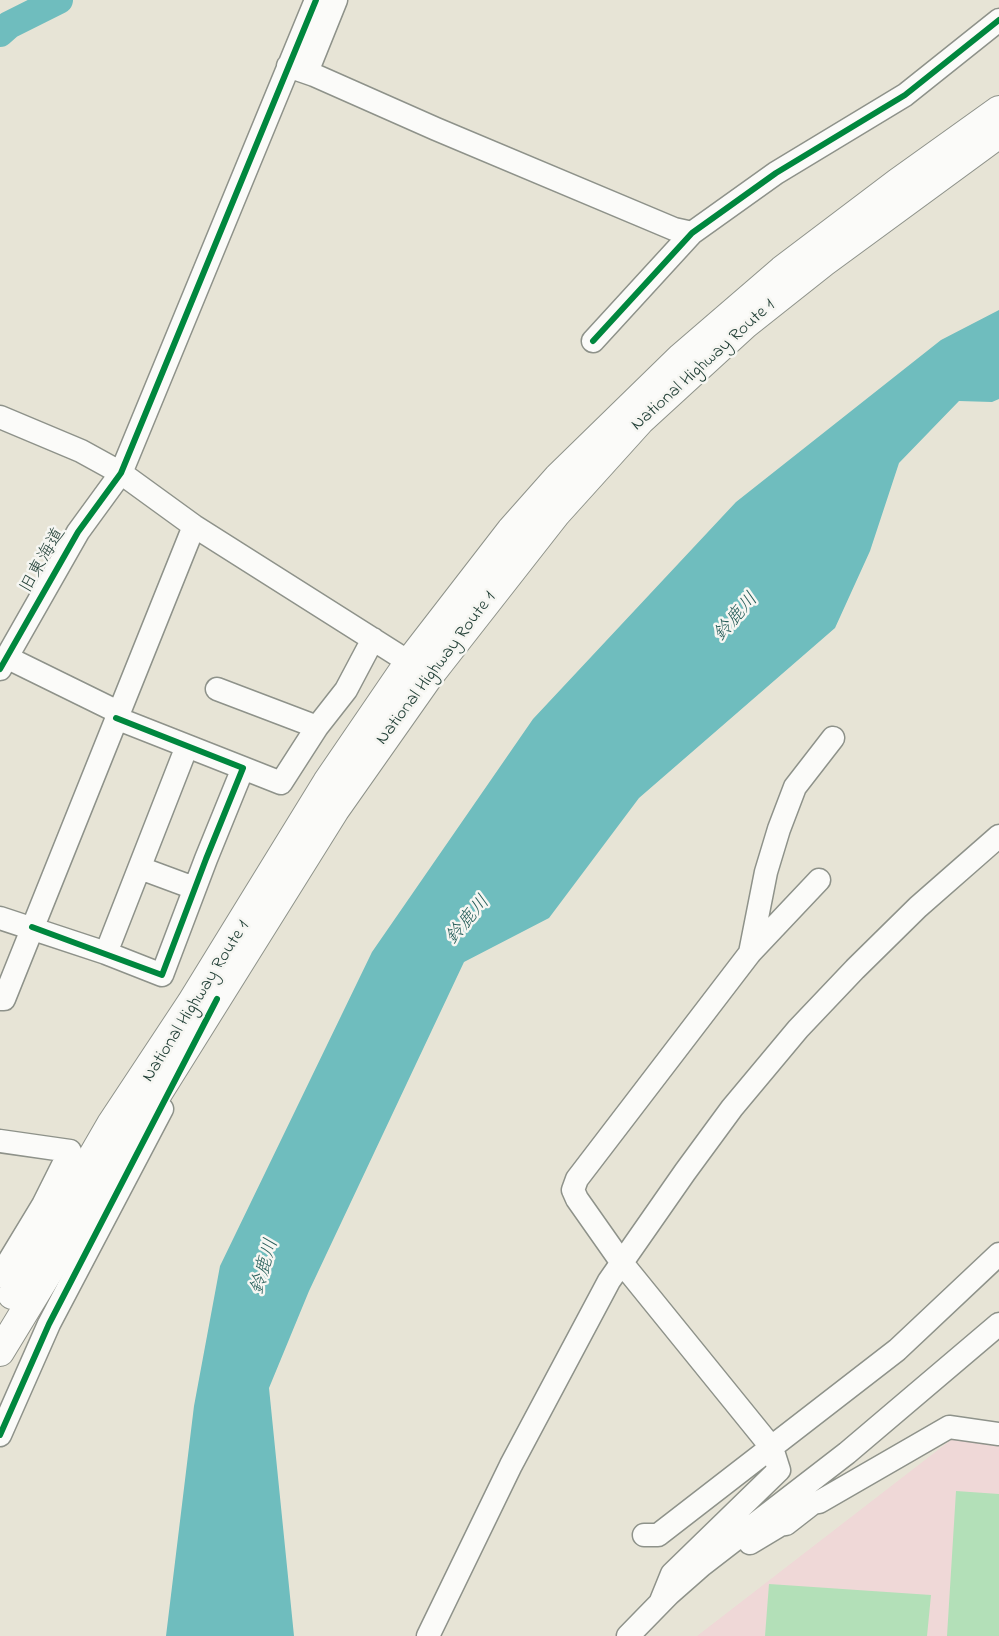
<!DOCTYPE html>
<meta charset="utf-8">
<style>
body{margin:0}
canvas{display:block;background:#e7e4d6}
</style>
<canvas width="999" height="1636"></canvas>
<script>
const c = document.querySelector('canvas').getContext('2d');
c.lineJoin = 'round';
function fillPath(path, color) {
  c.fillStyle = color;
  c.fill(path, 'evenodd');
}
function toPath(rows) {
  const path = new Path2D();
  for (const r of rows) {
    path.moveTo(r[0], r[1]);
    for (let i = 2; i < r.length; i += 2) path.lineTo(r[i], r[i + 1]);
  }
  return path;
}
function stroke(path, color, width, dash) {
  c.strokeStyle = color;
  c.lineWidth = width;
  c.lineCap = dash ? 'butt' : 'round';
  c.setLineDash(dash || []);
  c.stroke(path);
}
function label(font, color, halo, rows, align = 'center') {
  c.font = font + ' "Indie Flower","Klee One",sans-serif';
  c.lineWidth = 5;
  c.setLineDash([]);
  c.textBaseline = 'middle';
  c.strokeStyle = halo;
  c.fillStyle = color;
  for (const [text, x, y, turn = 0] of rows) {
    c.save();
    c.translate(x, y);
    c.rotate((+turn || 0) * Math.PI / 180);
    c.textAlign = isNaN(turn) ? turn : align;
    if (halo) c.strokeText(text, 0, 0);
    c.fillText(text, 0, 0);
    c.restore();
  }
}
const built = toPath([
 [956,1436,999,1440,999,1636,697,1636]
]);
const green = toPath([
 [956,1491,999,1494,999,1636,947,1636],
 [769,1584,931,1595,927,1636,765,1636]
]);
const water = toPath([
 [999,310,999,399,992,402,959,401,899,463,870,551,835,628,639,798,549,918,464,962,309,1291,269,1388,294,1636,166,1636,194,1406,220,1266,372,952,533,719,736,502,941,340]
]);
const river = toPath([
 [0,33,9,25,59,0]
]);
const minor = toPath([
 [288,66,314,75,436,129,674,229,692,233],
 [307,72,336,0],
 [593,341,692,233,776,173,905,95,999,20],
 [0,417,81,451,121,473,194,526,423,671],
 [6,657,118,712],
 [0,669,78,532,121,473,316,0],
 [217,689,317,727],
 [243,768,281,783,317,727,346,690,373,639],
 [140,868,194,888],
 [0,918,106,953,162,975,206,859,243,768,116,718],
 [106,953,187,746],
 [750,953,766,872,779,829,795,787,833,738],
 [0,999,4,999,194,526],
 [0,1141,70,1151,43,1205,0,1276],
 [0,1435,49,1324,162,1109],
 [644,1535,658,1535,897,1350,999,1254],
 [750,1543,780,1525,786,1524,813,1503,819,1502,949,1427,999,1434],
 [661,1601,672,1574,779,1470,772,1448,622,1263,577,1199,573,1190,577,1179,750,953,819,880],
 [428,1636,511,1465,609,1281,685,1172,732,1108,798,1029,855,969,918,907,999,836],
 [628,1636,669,1594,702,1565,847,1453,999,1324]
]);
const highway = toPath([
 [12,1295,111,1124,191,1003,327,782,409,662,511,530,558,477,681,357,782,270,897,183,999,110],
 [0,1352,132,1135,335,810,430,675,556,514,640,421,746,324,823,263,999,134]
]);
const cycleway = toPath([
 [593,341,692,233,776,173,905,95,999,20],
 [0,669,78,532,121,473,316,0],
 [32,927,162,975,206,859,243,768,116,718],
 [0,1435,49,1324,217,999]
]);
const streetNames = [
 ["National Highway Route 1",704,366,-42],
 ["旧東海道",44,561,-60],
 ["National Highway Route 1",437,669,-53],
 ["National Highway Route 1",197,1002,-58]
];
const waterNames = [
 ["鈴鹿川",737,618,-49],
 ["鈴鹿川",469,921,-50],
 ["鈴鹿川",266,1267,-74]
];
fillPath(built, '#efd8d7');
fillPath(green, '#b3e0b8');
fillPath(water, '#6fbdbe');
stroke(river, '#6fbdbe', 28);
stroke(minor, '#8e928a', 25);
stroke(highway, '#8e928a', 30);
stroke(minor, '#fbfbf9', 22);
stroke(highway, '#fbfbf9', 28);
stroke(cycleway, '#00873e', 6);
label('18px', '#1f3d34', '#f6f6f2', streetNames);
label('italic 19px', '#275e5a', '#f6f6f2', waterNames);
</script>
